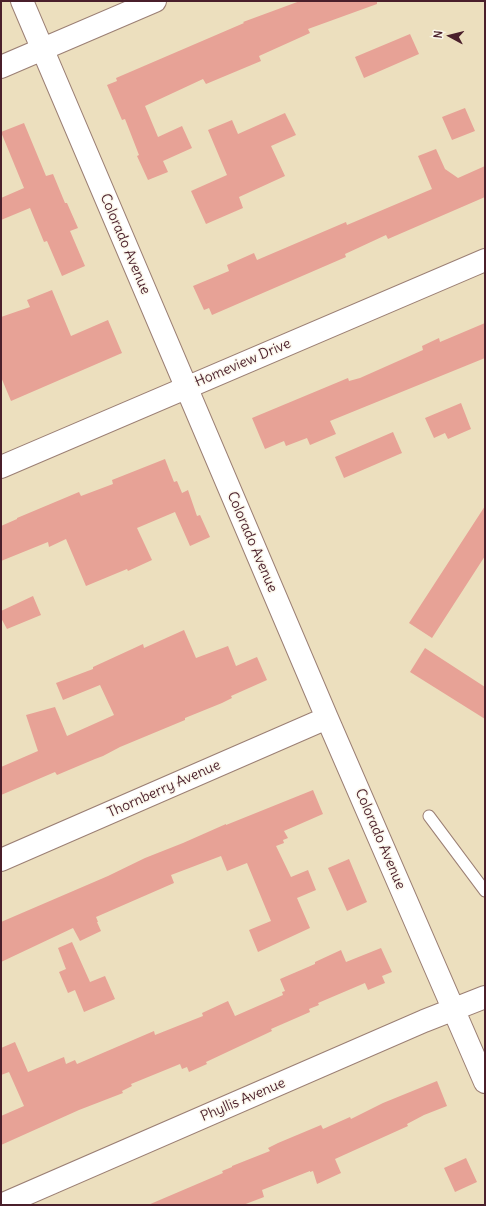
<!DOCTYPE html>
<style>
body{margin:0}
#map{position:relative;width:486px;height:1206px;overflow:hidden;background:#ecdfbe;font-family:Delius,sans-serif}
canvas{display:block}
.frame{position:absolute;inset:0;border:2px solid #4a1f2b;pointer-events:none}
.north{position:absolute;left:430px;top:16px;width:40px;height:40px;-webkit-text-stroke:3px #fbf7ec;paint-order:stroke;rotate:277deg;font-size:11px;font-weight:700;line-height:16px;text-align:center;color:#4a1f2b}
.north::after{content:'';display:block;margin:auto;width:14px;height:18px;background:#4a1f2b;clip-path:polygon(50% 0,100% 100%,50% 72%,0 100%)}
</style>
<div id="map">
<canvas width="486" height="1206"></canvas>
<div class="frame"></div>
<div class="north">N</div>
</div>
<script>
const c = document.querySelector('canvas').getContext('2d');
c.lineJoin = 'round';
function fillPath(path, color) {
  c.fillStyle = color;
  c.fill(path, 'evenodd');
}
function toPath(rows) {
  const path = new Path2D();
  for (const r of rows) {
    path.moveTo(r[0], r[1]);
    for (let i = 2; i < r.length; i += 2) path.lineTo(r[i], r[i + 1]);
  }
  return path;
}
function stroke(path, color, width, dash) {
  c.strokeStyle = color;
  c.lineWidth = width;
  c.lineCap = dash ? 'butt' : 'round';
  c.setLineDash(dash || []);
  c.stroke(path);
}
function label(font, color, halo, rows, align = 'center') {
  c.font = font + ' Delius,sans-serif';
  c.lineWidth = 3;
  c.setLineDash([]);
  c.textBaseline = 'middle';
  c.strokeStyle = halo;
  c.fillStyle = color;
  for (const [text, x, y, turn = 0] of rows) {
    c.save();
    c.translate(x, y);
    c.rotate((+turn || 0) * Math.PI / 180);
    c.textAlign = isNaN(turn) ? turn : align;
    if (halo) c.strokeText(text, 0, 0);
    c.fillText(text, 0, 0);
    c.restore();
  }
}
const building = toPath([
 [300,1,377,1,377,4,308,29,310,33,259,56,261,61,206,84,203,79,145,106,158,137,182,126,192,148,163,161,168,172,148,180,137,156,139,155,125,119,122,120,107,85,117,81,116,78,244,23,243,22],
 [410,34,419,54,364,78,355,57],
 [465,108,475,131,452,140,442,117],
 [285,113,296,135,271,146,285,176,239,197,243,208,206,224,191,191,227,175,208,130,232,120,238,134],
 [24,123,46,176,53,174,65,203,67,203,78,228,70,231,85,266,62,276,47,241,44,242,30,208,1,220,1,198,24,188,1,132],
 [436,149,445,169,458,178,485,166,485,197,388,239,386,235,345,254,346,257,212,315,209,308,204,310,193,286,229,271,227,265,254,253,257,260,346,222,347,225,432,189,418,156],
 [52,290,71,336,108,320,122,353,11,401,1,377,1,317,30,307,27,300],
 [485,323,485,358,330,421,336,434,310,445,307,438,286,446,284,441,265,449,252,418,348,378,349,381,360,378,423,350,422,346,439,338,440,342],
 [461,403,471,429,448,439,445,433,434,438,425,418],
 [393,432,402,453,344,478,335,457],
 [165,459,174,482,177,481,182,493,188,490,197,516,200,515,210,537,190,546,175,512,137,528,152,560,128,571,127,569,86,586,66,539,49,547,48,542,1,561,1,526,17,519,17,518,79,492,81,496,113,484,112,480],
 [485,506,485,556,432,638,409,623],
 [33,596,41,615,7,629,1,618,1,611],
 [184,630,196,658,228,646,236,666,257,657,267,680,231,696,232,698,222,703,185,718,185,720,120,747,103,756,95,759,57,775,55,772,1,795,1,767,38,751,26,715,55,707,67,736,114,715,100,685,63,700,56,683,93,669,93,667,143,644,144,648],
 [425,648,485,687,485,719,410,672],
 [313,790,323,814,284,831,288,838,283,840,284,843,276,846,291,877,308,870,316,890,297,898,310,928,258,952,249,930,271,921,247,863,227,871,221,856,171,875,174,883,96,917,98,922,97,922,101,931,80,941,73,928,1,962,1,922,108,876,145,858,183,843,226,824,226,825],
 [349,859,367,902,347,911,328,868],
 [72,942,90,982,105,976,115,999,84,1012,75,990,68,993,59,972,66,969,58,948],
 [381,948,392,972,382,976,385,983,368,990,365,983,318,1003,319,1005,309,1009,310,1012,271,1029,272,1031,206,1062,207,1064,189,1072,187,1067,182,1069,180,1064,131,1084,132,1086,122,1091,123,1093,79,1110,1,1145,1,1116,24,1106,9,1072,1,1075,1,1048,15,1042,28,1072,64,1057,66,1064,75,1060,77,1064,154,1031,155,1035,203,1016,202,1013,228,1001,235,1016,283,995,282,992,285,991,280,979,315,964,315,962,341,950,346,962],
 [437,1081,447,1106,424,1115,407,1124,408,1126,335,1159,341,1173,317,1184,313,1171,310,1172,310,1171,262,1190,264,1197,243,1205,148,1205,223,1173,222,1171,232,1167,232,1166,270,1151,268,1148,278,1143,321,1125,323,1129,350,1117,351,1119,383,1103],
 [466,1158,477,1182,455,1192,444,1168]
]);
const service = toPath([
 [429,816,485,891]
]);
const minor = toPath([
 [22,1,327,718,485,1082],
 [1,67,155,1],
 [1,467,485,260],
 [1,860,327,718],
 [1,1205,424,1021,485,997]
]);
const streetNames = [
 ["Colorado Avenue",125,244,67],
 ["Homeview Drive",243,363,-23],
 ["Colorado Avenue",252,542,67],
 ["Thornberry Avenue",164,789,-24],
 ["Colorado Avenue",380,839,67],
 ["Phyllis Avenue",243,1100,-23]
];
fillPath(building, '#e7a296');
stroke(service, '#9b7f74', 13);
stroke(minor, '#9b7f74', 24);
stroke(service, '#fff', 11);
stroke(minor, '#fff', 22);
label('14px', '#4a1f2b', '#fbf7ec', streetNames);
</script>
